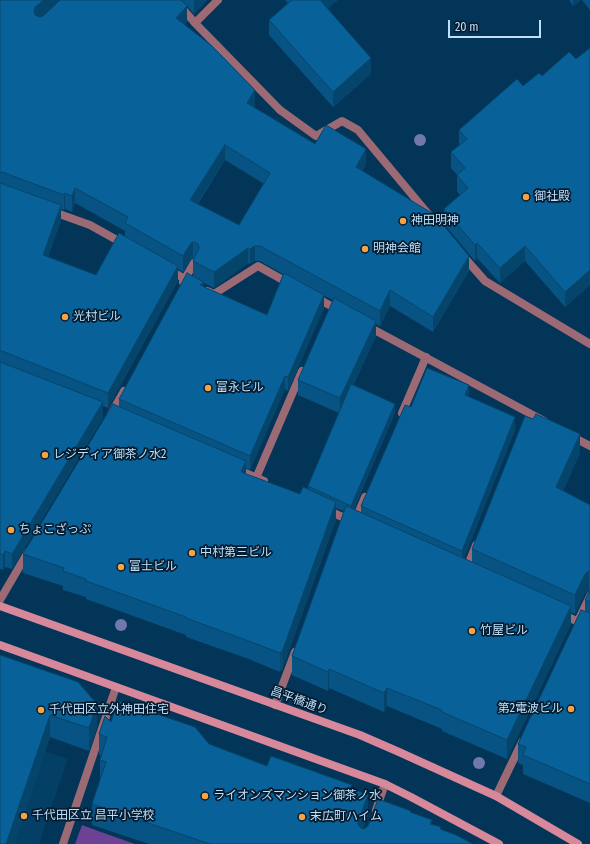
<!DOCTYPE html>
<meta charset="utf-8">
<style>
body{margin:0}
#map{position:relative;width:590px;height:844px;overflow:hidden;background:#023557;font-family:"Fira Sans Condensed",sans-serif}
canvas{display:block}
.scale{position:absolute;left:448px;top:20px;width:93px;height:18px;box-sizing:border-box;border:2px solid #c1dffa;border-top:0;padding-left:5px;font-size:12px;line-height:14px;white-space:nowrap;color:#c1dffa;-webkit-text-stroke:3px #031c2f;paint-order:stroke}
</style>
<div id="map">
<canvas width="590" height="844"></canvas>
<div class="scale">20 m</div>
</div>
<script>
const c = document.querySelector('canvas').getContext('2d');
c.lineJoin = 'round';
function fillPath(path, color) {
  c.fillStyle = color;
  c.fill(path, 'evenodd');
}
function toPath(rows) {
  const path = new Path2D();
  for (const r of rows) {
    path.moveTo(r[0], r[1]);
    for (let i = 2; i < r.length; i += 2) path.lineTo(r[i], r[i + 1]);
  }
  return path;
}
function stroke(path, color, width, dash) {
  c.strokeStyle = color;
  c.lineWidth = width;
  c.lineCap = dash ? 'butt' : 'round';
  c.setLineDash(dash || []);
  c.stroke(path);
}
function label(font, color, halo, rows, align = 'center') {
  c.font = font + ' "Fira Sans Condensed","Noto Sans JP",sans-serif';
  c.lineWidth = 3.5;
  c.setLineDash([]);
  c.textBaseline = 'middle';
  c.strokeStyle = halo;
  c.fillStyle = color;
  for (const [text, x, y, turn = 0] of rows) {
    c.save();
    c.translate(x, y);
    c.rotate((+turn || 0) * Math.PI / 180);
    c.textAlign = isNaN(turn) ? turn : align;
    if (halo) c.strokeText(text, 0, 0);
    c.fillText(text, 0, 0);
    c.restore();
  }
}
const built = toPath([
 [0,736,68,759,39,844,0,844]
]);
const green = toPath([
 [82,825,101,832,135,844,75,844]
]);
const lane = toPath([
 [175,0,195,23],
 [280,110,316,136,342,121,358,130,429,215],
 [463,256,485,281,590,344],
 [402,413,426,357],
 [256,478,302,371],
 [355,521,365,497],
 [466,570,476,545]
]);
const street = toPath([
 [218,0,195,23,280,110],
 [51,211,90,225,124,244],
 [169,270,194,284],
 [183,282,194,263],
 [207,291,214,294,258,266,290,284],
 [315,297,340,311],
 [367,326,544,421],
 [111,414,124,391],
 [571,436,590,446],
 [236,469,264,481],
 [327,510,351,521],
 [0,600,28,552],
 [561,614,590,627],
 [579,619,590,596],
 [275,705,295,652],
 [496,796,522,742],
 [376,810,385,784],
 [63,844,116,687]
]);
const secondary = toPath([
 [0,606,360,735,399,752,496,796,578,844],
 [0,645,385,784,411,797,499,844]
]);
const trees = [
 [420,140],
 [121,625],
 [479,763]
];
const wall = toPath([
 [0,0,187,22,184,24,255,106,254,107,315,144,366,165,362,171,469,271,433,332,390,306,380,326,376,324,376,336,353,386,395,413,354,509,361,512,361,506,411,407,469,397,515,430,464,558,472,562,472,549,580,453,563,491,590,505,590,803,523,774,523,765,518,763,518,744,585,611,585,600,590,591,585,593,575,614,571,612,571,624,507,759,442,731,442,729,387,706,384,712,329,688,328,691,292,675,292,656,344,511,336,508,336,520,282,670,281,670,280,672,246,658,186,637,186,635,86,599,86,597,63,590,63,586,23,573,23,554,119,406,119,399,193,276,193,261,194,258,191,259,183,272,178,269,178,281,108,408,103,406,103,418,12,569,5,567,3,570,0,569],
 [225,160,264,184,239,225,198,204],
 [75,203,125,231,125,236,96,275,48,257,61,220,61,209,64,210,65,209,72,212],
 [255,261,260,261,283,274,267,315,204,287,204,283,214,288,248,263,250,264],
 [324,296,333,300,298,380,298,395,339,413,308,486,308,489,300,494,246,474,246,468,250,470,285,389,288,391,324,308],
 [182,0,207,0,194,14],
 [285,0,338,0,328,8,371,74,333,107,269,35,269,20,288,3],
 [569,0,581,0,573,6],
 [582,0,590,0,590,10],
 [590,48,590,285,565,307,525,261,500,283,477,258,475,261,444,224,444,209,460,195,457,191,457,175,451,168,451,152,459,146,459,130,523,86,542,76,576,59],
 [0,655,97,727,89,751,50,737,14,844,0,844],
 [111,722,209,744,267,766,352,789,368,815,363,829,364,829,411,812,441,829,473,844,149,844,92,825,92,804,100,780,100,760,101,755,99,755,99,734]
]);
const shadedWall = toPath([
 [44,0,61,0,35,23,34,12,35,7],
 [194,0,207,0,194,14],
 [320,0,338,0,320,15],
 [573,0,581,0,573,6],
 [187,6,187,22,176,33,176,18],
 [371,58,371,74,333,107,333,92],
 [255,90,255,106,247,118,247,103],
 [225,145,225,160,190,215,190,200],
 [366,149,366,165,356,182,356,167],
 [75,188,75,203,72,212,72,196],
 [65,193,65,209,64,210,64,195],
 [61,205,61,220,43,271,43,255],
 [193,242,193,258,191,259,183,272,183,256,191,243],
 [477,243,477,258,475,261,475,245],
 [255,246,255,261,250,264,250,249],
 [525,246,525,261,500,283,500,268],
 [248,248,248,263,214,288,214,272],
 [469,256,469,271,433,332,433,317],
 [178,266,178,281,108,408,108,393],
 [590,270,590,285,565,307,565,292],
 [204,282,204,295,200,285],
 [390,290,390,306,380,326,380,311],
 [324,295,324,308,288,391,288,377],
 [376,321,376,336,340,414,340,398],
 [285,376,285,389,250,470,250,456],
 [469,385,469,399,465,395],
 [103,402,103,418,12,569,12,554],
 [395,404,395,413,351,515,351,506],
 [515,417,515,430,462,564,462,551],
 [580,434,580,453,556,507,556,487],
 [246,461,246,480,241,472],
 [336,502,336,520,282,670,282,652],
 [5,551,5,567,3,570,3,555],
 [589,571,589,591,585,593,575,614,575,595,585,574],
 [571,606,571,624,507,759,507,740],
 [281,652,281,670,280,672,280,653],
 [329,669,329,688,328,691,328,672],
 [387,688,387,706,384,712,384,693],
 [97,704,97,727,89,751,89,728],
 [50,715,50,737,14,844,6,844],
 [368,795,368,815,358,842,358,822]
]);
const building = toPath([
 [0,0,44,0,35,7,34,12,35,15,40,17,43,16,60,0,181,0,187,6,176,18,212,46,255,90,247,103,315,144,326,125,366,149,356,167,435,215,469,256,433,317,390,290,380,311,260,246,255,246,250,249,248,248,214,272,193,261,199,248,198,244,196,243,193,242,191,243,183,256,125,223,128,217,75,188,72,196,65,193,64,195,2,172,0,173,0,0],
 [225,145,270,173,239,225,190,200,225,145],
 [292,0,320,0,371,58,333,92,269,20,292,0],
 [590,48,590,270,565,292,525,246,500,268,477,243,475,245,444,209,468,188,457,175,465,168,451,152,467,139,459,130,517,79,523,86,539,73,542,76,569,52,576,59,590,48],
 [0,183,61,205,43,255,96,275,119,233,178,266,108,393,2,351,0,351,0,183],
 [187,273,204,282,200,285,267,315,284,273,324,295,288,377,285,376,250,456,119,399,187,273],
 [334,298,376,321,340,398,298,380,334,298],
 [0,362,103,402,12,554,5,551,3,555,0,554,0,362],
 [427,368,469,385,465,395,515,417,462,551,361,506,405,405,411,407,427,368],
 [351,384,395,404,351,506,308,486,351,384],
 [113,404,246,461,241,472,300,494,303,487,336,502,282,652,281,652,280,653,246,640,186,618,186,617,86,581,86,579,63,571,64,568,23,554,113,404],
 [536,414,580,434,556,487,590,505,590,572,589,571,585,574,575,595,472,549,525,416,533,419,536,414],
 [346,506,571,606,507,740,442,712,442,710,387,688,384,693,329,669,328,672,292,656,346,506],
 [590,590,590,602,585,600,590,590],
 [581,610,590,613,590,784,523,755,526,747,518,744,581,610],
 [0,655,78,682,97,704,89,728,50,715,6,844,0,844,0,655],
 [118,701,195,727,209,744,267,766,271,756,352,785,350,788,368,795,358,822,358,825,361,828,364,829,368,826,378,799,411,811,410,812,432,820,430,824,441,827,440,829,456,835,473,844,210,844,92,804,106,762,100,760,107,737,99,734,105,716,111,722,118,701]
]);
const markers = [
 [526,197,4,"#f6a247"],
 [403,221,4,"#f6a247"],
 [365,249,4,"#f6a247"],
 [65,317,4,"#f6a247"],
 [208,388,4,"#f6a247"],
 [45,455,4,"#f6a247"],
 [11,530,4,"#f6a247"],
 [192,553,4,"#f6a247"],
 [121,567,4,"#f6a247"],
 [472,631,4,"#f6a247"],
 [571,709,4,"#f6a247"],
 [41,710,4,"#f6a247"],
 [205,796,4,"#f6a247"],
 [24,816,4,"#f6a247"],
 [302,817,4,"#f6a247"]
];
const poiNames = [
 ["御社殿",534,197],
 ["神田明神",411,221],
 ["明神会館",373,249],
 ["光村ビル",73,317],
 ["富永ビル",216,388],
 ["レジディア御茶ノ水2",53,455],
 ["ちょこざっぷ",19,530],
 ["中村第三ビル",200,553],
 ["富士ビル",129,567],
 ["竹屋ビル",480,631],
 ["第2電波ビル",563,709,"right"],
 ["千代田区立外神田住宅",49,710],
 ["ライオンズマンション御茶ノ水",213,796],
 ["千代田区立 昌平小学校",32,816],
 ["末広町ハイム",310,817]
];
const streetNames = [
 ["昌平橋通り",299,701,20]
];
fillPath(built, '#043f66');
fillPath(green, '#6b4294');
stroke(lane, '#9c6a75', 8);
stroke(street, '#9c6a75', 8);
stroke(secondary, '#d7889b', 8);
c.fillStyle = '#7277ae';
for (const [x, y] of trees) {
  c.beginPath();
  c.arc(x, y, 6, 0, 2 * Math.PI);
  c.fill();
}
fillPath(wall, '#075484');
fillPath(shadedWall, '#06456b');
fillPath(building, '#086299');
stroke(building, '#06456b', 1);
for (const [x, y, r, color] of markers) {
  const dot = new Path2D();
  dot.arc(x, y, r, 0, 2 * Math.PI);
  c.fillStyle = color;
  c.fill(dot);
  stroke(dot, '#031c2f', 1.5);
}
label('12px', '#c1dffa', '#031c2f', poiNames, 'left');
label('12px', '#c1dffa', '#031c2f', streetNames);
</script>
